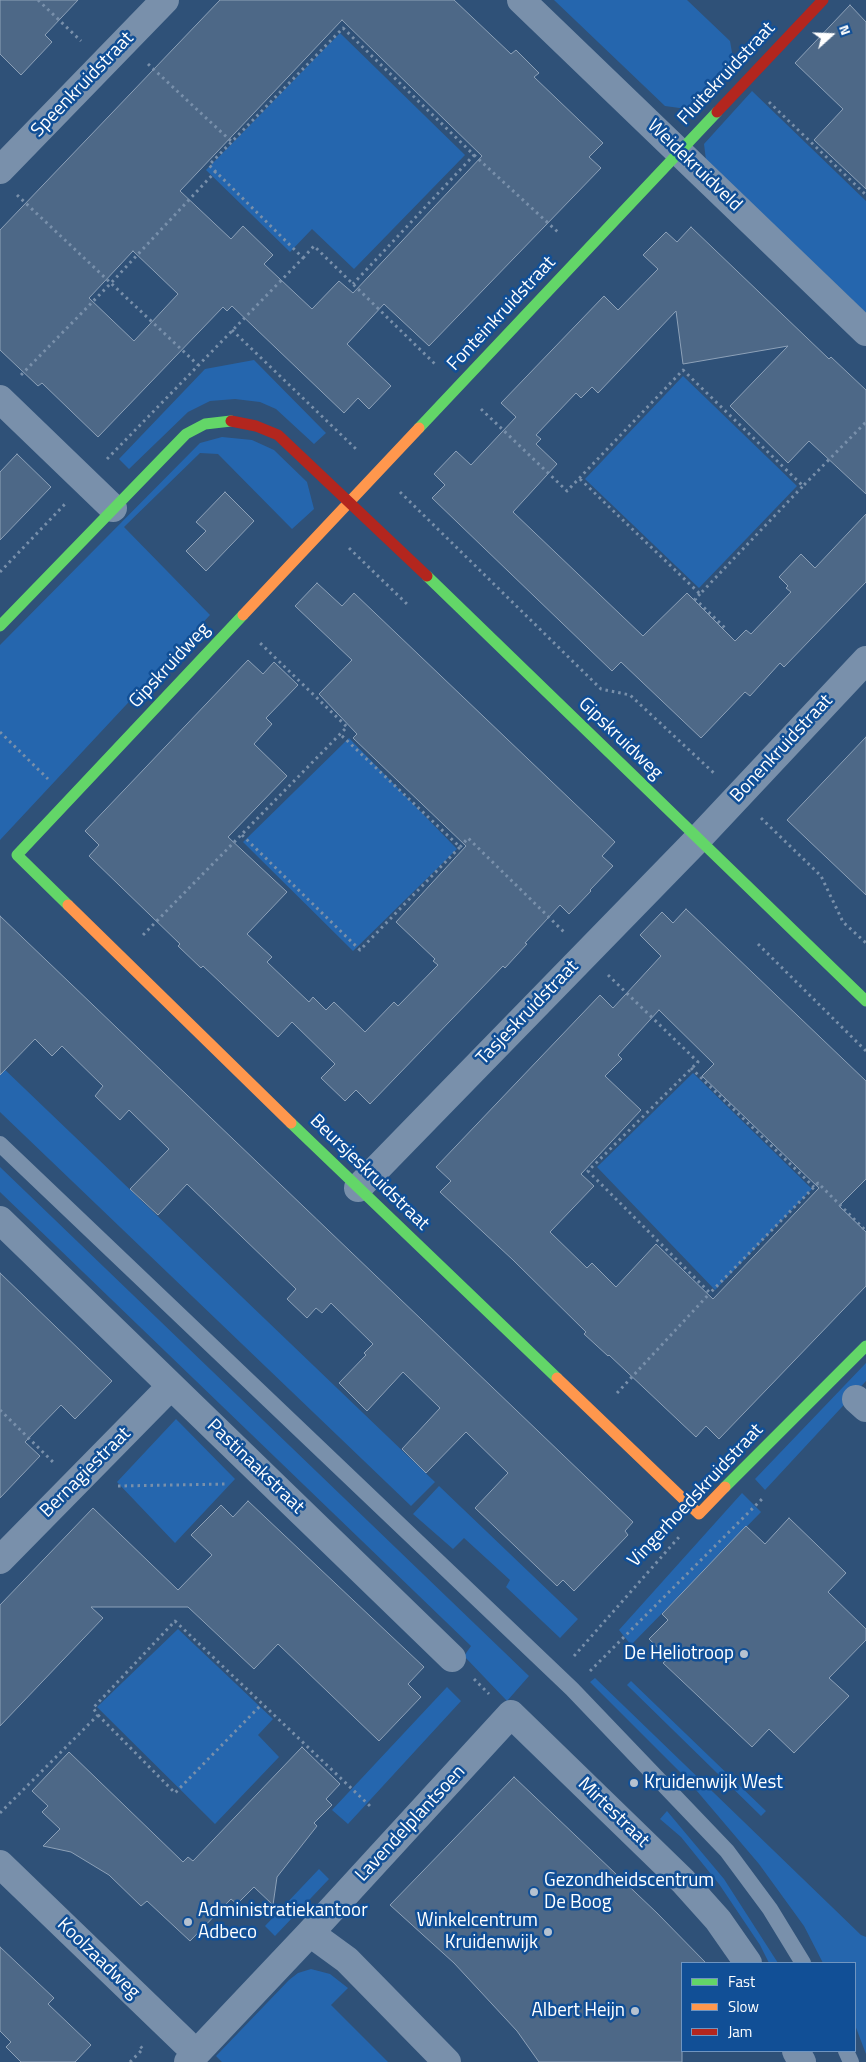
<!DOCTYPE html>
<style>
body{margin:0}
#map{position:relative;width:866px;height:2062px;overflow:hidden;background:#2f5178;font-family:"Titillium Web",sans-serif}
canvas{display:block}
.legend{position:absolute;left:681px;top:1962px;width:175px;height:90px;box-sizing:border-box;background:#114f96;border:1px solid #7095c0;margin:0;padding:6px 9px;list-style:none;font-size:15px;color:#fff}
.legend li{display:flex;align-items:center;gap:10px;height:25px}
.legend b{width:25px;border:1px solid #7095c0}
.north{position:absolute;left:806px;top:10px;width:50px;height:50px;-webkit-text-stroke:4px #114f96;paint-order:stroke;rotate:70deg;font-size:14px;font-weight:700;line-height:20px;text-align:center;color:#fff}
.north::after{content:'';display:block;margin:auto;width:18px;height:22px;background:#fff;clip-path:polygon(50% 0,100% 100%,50% 72%,0 100%)}
</style>
<div id="map">
<canvas width="866" height="2062"></canvas>
<ul class="legend">
<li><b style="height:6px;background:#63d668"></b>Fast</li>
<li><b style="height:6px;background:#ff974d"></b>Slow</li>
<li><b style="height:6px;background:#b3261e"></b>Jam</li>
</ul>
<div class="north">N</div>
</div>
<script>
const c = document.querySelector('canvas').getContext('2d');
c.lineJoin = 'round';
function fillPath(path, color) {
  c.fillStyle = color;
  c.fill(path, 'evenodd');
}
function toPath(rows) {
  const path = new Path2D();
  for (const r of rows) {
    path.moveTo(r[0], r[1]);
    for (let i = 2; i < r.length; i += 2) path.lineTo(r[i], r[i + 1]);
  }
  return path;
}
function stroke(path, color, width, dash) {
  c.strokeStyle = color;
  c.lineWidth = width;
  c.lineCap = dash ? 'butt' : 'round';
  c.setLineDash(dash || []);
  c.stroke(path);
}
function label(font, color, halo, rows, align = 'center') {
  c.font = font + ' "Titillium Web",sans-serif';
  c.lineWidth = 5;
  c.setLineDash([]);
  c.textBaseline = 'middle';
  c.strokeStyle = halo;
  c.fillStyle = color;
  for (const [text, x, y, turn = 0] of rows) {
    c.save();
    c.translate(x, y);
    c.rotate((+turn || 0) * Math.PI / 180);
    c.textAlign = isNaN(turn) ? turn : align;
    if (halo) c.strokeText(text, 0, 0);
    c.fillText(text, 0, 0);
    c.restore();
  }
}
const green = toPath([
 [554,0,687,0,730,41,735,70,694,110,665,106],
 [340,33,465,155,354,269,312,229,290,252,206,170],
 [752,91,866,201,866,313,706,160,704,144],
 [254,360,326,433,314,444,276,409,260,402,235,399,210,401,188,412,129,469,119,459,205,369],
 [683,376,797,486,699,588,585,479],
 [222,437,252,440,274,450,307,482,314,509,292,529,218,454,200,453,124,527,210,615,0,840,0,645,200,443],
 [349,738,457,849,353,951,243,842],
 [0,1065,435,1482,411,1506,0,1112],
 [693,1073,812,1189,715,1290,597,1167],
 [0,1167,529,1676,507,1701,464,1656,471,1646,0,1192],
 [866,1363,866,1381,765,1490,755,1479],
 [176,1419,235,1479,175,1543,117,1482],
 [439,1486,578,1619,560,1638,506,1587,510,1580,464,1538,453,1549,413,1514],
 [742,1493,761,1512,631,1645,619,1630],
 [178,1629,273,1719,258,1735,279,1757,215,1824,97,1707],
 [595,1678,861,1935,866,1937,866,2054,855,2025,855,1963,823,1963,804,1926,759,1864,685,1777,590,1682],
 [631,1681,766,1811,761,1816,627,1685],
 [447,1687,461,1701,348,1824,332,1810],
 [667,1811,724,1879,778,1963,769,1963,760,1945,719,1884,681,1837,660,1819],
 [319,1869,329,1879,275,1936,265,1926],
 [311,1969,330,1974,348,1988,331,2005,388,2062,222,2062,216,2056,289,1980,298,1973]
]);
const building = toPath([
 [0,0,78,0,45,35,52,42,21,75,0,54,0,0],
 [220,0,454,0,511,54,516,50,539,73,534,77,603,143,589,157,601,168,429,346,384,304,347,344,391,386,369,409,358,398,344,413,232,306,227,311,223,307,98,437,42,383,38,386,0,350,0,230,220,0],
 [342,20,482,156,353,293,339,281,312,309,264,264,273,255,243,226,231,239,180,191,342,20],
 [133,251,178,294,134,341,89,298,133,251],
 [850,5,866,22,866,189,814,140,843,109,795,63,850,5],
 [691,227,829,359,831,357,866,390,866,494,809,441,788,463,730,406,788,346,683,364,676,311,598,393,592,387,581,398,576,393,536,435,541,439,536,444,557,464,513,512,643,636,687,593,735,641,746,630,751,634,791,592,786,588,788,586,779,577,801,554,815,568,866,514,866,582,784,667,780,663,750,696,745,692,701,738,621,662,612,671,432,498,445,485,434,474,456,451,471,465,516,417,501,403,604,296,618,310,658,269,643,255,666,232,677,242,691,227],
 [17,454,51,487,0,540,0,472,17,454],
 [225,492,254,521,206,571,186,551,206,531,196,522,225,492],
 [317,583,342,606,354,593,615,842,602,856,613,866,590,890,591,891,569,914,560,905,525,943,527,944,505,968,503,966,370,1104,356,1090,345,1101,321,1078,335,1064,292,1022,278,1037,203,966,201,968,178,946,180,944,89,856,99,845,85,831,248,660,263,674,274,662,298,685,266,718,272,724,254,744,287,776,228,837,287,892,247,934,272,957,267,962,309,1002,313,997,326,1010,334,1002,365,1032,394,1002,398,1006,438,965,433,961,435,959,396,922,466,846,353,738,357,734,319,694,352,660,295,606,317,583],
 [866,737,866,895,787,820,866,737],
 [686,909,866,1081,866,1179,839,1206,866,1232,866,1286,719,1439,706,1426,696,1437,609,1355,608,1356,584,1334,586,1332,513,1260,440,1192,451,1181,436,1167,600,995,613,1008,661,956,640,935,662,912,673,923,686,909],
 [659,1010,714,1064,702,1076,819,1188,713,1299,656,1244,616,1287,592,1263,587,1268,550,1232,594,1186,581,1174,641,1110,605,1076,622,1059,618,1055,659,1010],
 [0,916,633,1522,625,1531,628,1535,574,1591,563,1580,557,1586,475,1508,508,1473,466,1432,426,1473,402,1449,440,1408,403,1372,367,1411,339,1383,366,1355,364,1353,373,1344,331,1303,322,1313,316,1308,307,1318,287,1299,296,1289,187,1184,158,1215,130,1189,169,1149,129,1110,120,1120,95,1096,103,1086,62,1046,52,1056,35,1039,0,1075,0,916],
 [0,1273,112,1381,75,1419,61,1405,25,1442,40,1456,0,1498,0,1273],
 [248,1501,424,1667,408,1684,421,1697,379,1741,278,1644,254,1669,188,1607,91,1607,103,1618,0,1726,0,1605,93,1508,178,1590,212,1555,191,1535,221,1505,233,1517,248,1501],
 [789,1518,846,1573,828,1592,866,1629,866,1640,829,1678,849,1696,794,1753,769,1729,752,1747,663,1663,669,1658,649,1639,668,1620,662,1614,746,1526,765,1544,789,1518],
 [302,1747,340,1784,326,1799,332,1805,314,1823,317,1826,277,1877,273,1905,254,1887,237,1904,231,1899,190,1941,147,1901,141,1906,109,1875,71,1852,43,1846,60,1829,42,1812,48,1806,32,1791,69,1752,183,1862,188,1857,193,1861,302,1747],
 [514,1777,657,1913,706,1963,682,1963,682,2062,539,2062,517,2031,454,1963,390,1905,514,1777],
 [0,1947,54,1998,48,2004,91,2045,75,2062,21,2062,6,2047,11,2042,0,2031,0,1947]
]);
const path = toPath([
 [38,0,81,41],
 [148,64,232,142],
 [769,102,866,195],
 [474,155,560,234],
 [17,195,198,365],
 [303,258,314,246,437,366],
 [232,330,356,449],
 [21,375,111,283,216,171],
 [481,409,567,491,683,370,803,486,866,422],
 [107,459,303,258,209,165,343,28,474,155,353,284],
 [580,479,700,594,803,486],
 [400,492,601,689,630,695,716,775],
 [349,548,409,606],
 [0,572,65,504],
 [700,594,695,599,725,628],
 [0,732,48,779],
 [761,818,821,876,843,922,866,943],
 [242,835,360,950,460,847,340,734],
 [460,847,468,838,564,932],
 [143,935,347,727,259,642],
 [758,944,866,1051],
 [608,975,698,1062,588,1171,710,1293,818,1183,866,1231],
 [691,1068,814,1187],
 [617,1393,710,1293],
 [0,1410,53,1462],
 [118,1486,227,1484],
 [574,1656,679,1537],
 [590,1671,763,1498],
 [474,1679,489,1694],
 [98,1715,175,1793,262,1704],
 [0,1813,98,1715,93,1708,175,1621,370,1806],
 [130,2062,143,2049,140,2046]
]);
const lane = toPath([
 [0,1144,572,1689,727,1851,770,1909,803,1963],
 [846,2051,851,2062]
]);
const street = toPath([
 [521,0,866,332],
 [0,170,165,0],
 [0,399,113,508],
 [358,1188,698,839,866,660],
 [0,1220,452,1658],
 [856,1399,866,1408],
 [0,1560,171,1386],
 [0,1864,196,2053],
 [310,1933,347,1960,447,2062],
 [796,2051,802,2062],
 [188,2062,310,1933,511,1714,683,1881,718,1920,748,1963]
]);
const fast = toPath([
 [419,428,717,112],
 [427,576,866,1001],
 [0,626,186,434,205,424,231,421],
 [68,905,17,855,243,615],
 [291,1123,557,1378],
 [725,1487,866,1346]
]);
const slow = toPath([
 [243,615,419,428],
 [68,905,291,1123],
 [557,1378,699,1514,725,1487]
]);
const jam = toPath([
 [717,112,823,0],
 [231,421,256,426,278,435,427,576]
]);
const markers = [
 [744,1654,5,"#b6c2d0"],
 [634,1783,5,"#b6c2d0"],
 [534,1892,5,"#b6c2d0"],
 [188,1922,5,"#b6c2d0"],
 [548,1932,5,"#b6c2d0"],
 [635,2011,5,"#b6c2d0"]
];
const streetNames = [
 ["Fluitekruidstraat",727,74,-47],
 ["Speenkruidstraat",83,85,-46],
 ["Weidekruidveld",694,166,44],
 ["Fonteinkruidstraat",502,314,-47],
 ["Gipskruidweg",170,666,-47],
 ["Gipskruidweg",620,739,44],
 ["Bonenkruidstraat",782,749,-47],
 ["Tasjeskruidstraat",528,1013,-46],
 ["Beursjeskruidstraat",369,1173,44],
 ["Pastinaakstraat",255,1467,44],
 ["Bernagiestraat",86,1473,-45],
 ["Vingerhoedskruidstraat",696,1496,-47],
 ["Mirtestraat",613,1813,44],
 ["Lavendelplantsoen",411,1824,-47],
 ["Koolzaadweg",98,1959,44]
];
const poiNames = [
 ["De Heliotroop",734,1654],
 ["Kruidenwijk West",644,1783,"left"],
 ["Gezondheidscentrum",544,1881,"left"],
 ["De Boog",544,1903,"left"],
 ["Administratiekantoor",198,1911,"left"],
 ["Adbeco",198,1933,"left"],
 ["Winkelcentrum",538,1921],
 ["Kruidenwijk",538,1943],
 ["Albert Heijn",625,2011]
];
fillPath(green, '#2566ae');
fillPath(building, '#4d6887');
stroke(building, '#8da1b8', 1);
stroke(path, '#7990ab', 3, [2.5, 4]);
stroke(lane, '#7990ab', 16);
stroke(street, '#7990ab', 28);
stroke(fast, '#63d668', 11);
stroke(slow, '#ff974d', 11);
stroke(jam, '#b3261e', 11);
for (const [x, y, r, color] of markers) {
  const dot = new Path2D();
  dot.arc(x, y, r, 0, 2 * Math.PI);
  c.fillStyle = color;
  c.fill(dot);
  stroke(dot, '#114f96', 2);
}
label('19px', '#fff', '#114f96', streetNames);
label('19px', '#fff', '#114f96', poiNames, 'right');
</script>
